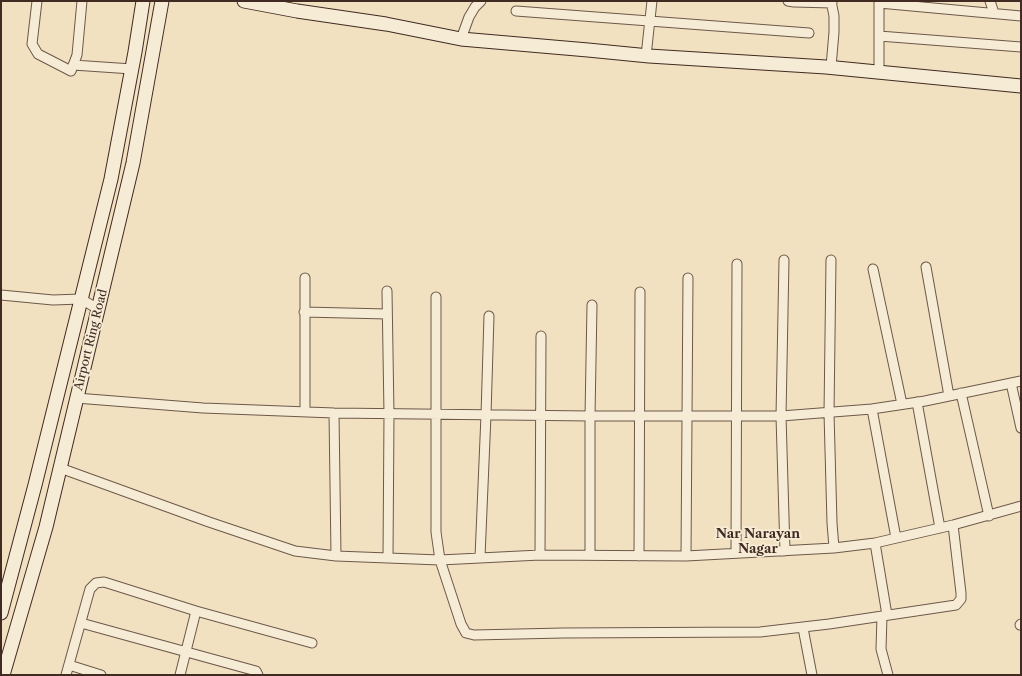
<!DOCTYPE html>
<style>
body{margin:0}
#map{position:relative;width:1022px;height:676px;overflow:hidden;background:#f1e1c0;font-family:"Libre Caslon Text",serif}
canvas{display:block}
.frame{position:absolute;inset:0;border:2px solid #412a22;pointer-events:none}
</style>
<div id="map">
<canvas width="1022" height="676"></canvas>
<div class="frame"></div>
</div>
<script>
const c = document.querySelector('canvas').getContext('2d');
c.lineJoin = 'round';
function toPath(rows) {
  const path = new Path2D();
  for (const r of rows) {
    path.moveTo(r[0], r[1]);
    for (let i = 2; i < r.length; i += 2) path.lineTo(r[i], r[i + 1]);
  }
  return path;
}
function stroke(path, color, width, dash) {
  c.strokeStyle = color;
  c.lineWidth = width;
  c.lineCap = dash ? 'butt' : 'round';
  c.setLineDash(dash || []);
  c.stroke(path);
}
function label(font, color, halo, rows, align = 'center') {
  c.font = font + ' "Libre Caslon Text",serif';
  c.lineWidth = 3.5;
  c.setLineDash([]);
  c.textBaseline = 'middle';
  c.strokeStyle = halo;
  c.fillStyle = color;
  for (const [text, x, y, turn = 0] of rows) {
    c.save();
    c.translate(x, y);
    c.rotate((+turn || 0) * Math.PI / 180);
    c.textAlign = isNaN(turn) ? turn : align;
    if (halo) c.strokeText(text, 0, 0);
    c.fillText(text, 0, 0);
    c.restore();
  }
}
const street = toPath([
 [37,1,32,44,38,54,71,71,77,55,82,1],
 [788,1,794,2,832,3],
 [990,1,994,13],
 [879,3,1021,16],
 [516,11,809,33],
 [879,36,1021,47],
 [461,39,469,17,475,7,481,1],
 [646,56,652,1],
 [73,65,132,69],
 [831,67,834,32,834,16,831,1],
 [879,71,879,1],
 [784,260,781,416,785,551],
 [831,260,829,413,832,523,834,548],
 [926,267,949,396],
 [873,269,902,404],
 [305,278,305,412],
 [387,291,389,414,388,558],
 [1,295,53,300,81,299,98,309],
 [436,297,436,532,440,560,461,624,466,633,474,635,563,633,760,632,829,624,956,605,961,599,961,593,953,525],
 [304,312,387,314],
 [1011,383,1021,428],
 [961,393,989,516],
 [76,398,203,408,334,413,590,416,781,416,872,409,925,401,1021,381],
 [917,402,940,528],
 [872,409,896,538],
 [334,413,336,556],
 [60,468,209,522,295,551,336,556,440,560,540,555,686,556,834,548,875,543,953,525,1021,506],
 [875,543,887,615],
 [736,553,737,264],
 [540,555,541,336],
 [590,555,590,416,592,305],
 [639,556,640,292],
 [686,556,688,278],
 [480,557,486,415,489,316],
 [882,616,881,649,888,675],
 [81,623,256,671,258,675],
 [1020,625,1021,624],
 [803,628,812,675],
 [69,665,101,675],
 [66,675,90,589,96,583,104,582,196,611,312,643],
 [180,675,196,611]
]);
const secondary = toPath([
 [244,1,297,11,386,24,461,39,588,50,649,56,826,67,1021,86],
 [1,613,35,485,111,179,135,52,143,1],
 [3,675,46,527,133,163,162,1]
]);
const streetNames = [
 ["Airport Ring Road",91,340,-76]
];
const neighbourhoodNames = [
 ["Nar Narayan",758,534],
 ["Nagar",758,549]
];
stroke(street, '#6d584a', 11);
stroke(secondary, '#412a22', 15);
stroke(street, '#f6ecd6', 9);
stroke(secondary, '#f6ecd6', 13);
label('12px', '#412a22', '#f6ecd6', streetNames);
label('bold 13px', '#412a22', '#f6ecd6', neighbourhoodNames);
</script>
